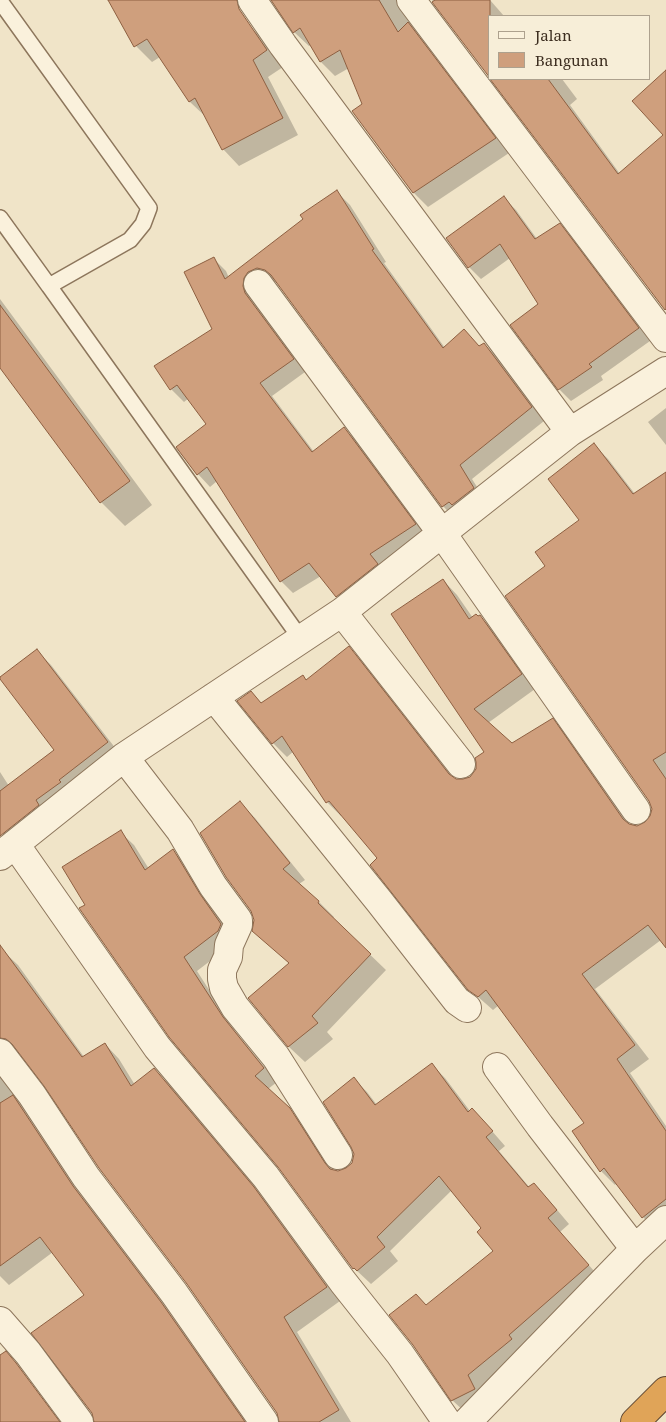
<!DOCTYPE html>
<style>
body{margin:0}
#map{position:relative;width:666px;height:1422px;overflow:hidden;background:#f0e4c8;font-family:"Noto Serif",serif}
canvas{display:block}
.legend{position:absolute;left:488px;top:15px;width:162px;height:65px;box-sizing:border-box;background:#f7eed8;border:1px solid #ada18e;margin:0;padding:6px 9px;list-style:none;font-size:15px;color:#3d2e20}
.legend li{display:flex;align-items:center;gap:10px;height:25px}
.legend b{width:25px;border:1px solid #ada18e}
</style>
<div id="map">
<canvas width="666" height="1422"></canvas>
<ul class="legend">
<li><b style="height:6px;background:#faf1dc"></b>Jalan</li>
<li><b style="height:14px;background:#cf9f7d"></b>Bangunan</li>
</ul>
</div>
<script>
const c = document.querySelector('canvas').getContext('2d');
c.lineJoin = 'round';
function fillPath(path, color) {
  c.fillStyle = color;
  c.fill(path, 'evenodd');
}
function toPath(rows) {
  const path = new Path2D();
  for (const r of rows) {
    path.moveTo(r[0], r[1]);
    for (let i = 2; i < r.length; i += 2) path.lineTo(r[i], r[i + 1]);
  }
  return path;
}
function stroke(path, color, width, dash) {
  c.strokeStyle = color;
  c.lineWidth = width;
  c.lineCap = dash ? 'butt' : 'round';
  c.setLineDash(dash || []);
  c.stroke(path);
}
const shadow = toPath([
 [109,0,223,0,265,41,283,67,268,77,298,135,239,166,223,149,207,118,190,102,160,57,152,62,136,46],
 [285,0,420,0,409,17,412,25,509,153,428,207,414,193,349,68,335,76,321,62,311,45,309,46,294,32],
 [432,0,490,0,504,16,490,16,490,76],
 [666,71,666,310,492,79,562,79,577,99,570,105,620,174,665,135],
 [337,192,350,205,386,262,384,263,445,348,480,347,484,344,497,357,544,421,472,479,486,501,455,519,443,506,277,282,270,281,255,299,258,307,305,372,272,396,314,452,344,429,357,441,427,537,349,609,337,596,321,576,293,593,281,581,217,481,210,487,198,474,208,424,189,398,184,402,171,389,214,329,214,259,226,271,229,278],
 [504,198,516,210,537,239,560,225,572,237,650,341,601,376,603,380,571,401,559,389,540,305,510,258,481,279,469,267],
 [0,299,152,505,125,526,101,502,0,366],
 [666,408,666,445,648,422],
 [594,445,608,459,635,494,666,474,666,946,661,940,595,989,649,1059,630,1073,666,1126,666,1224,657,1231,643,1217,617,1183,615,1185,601,1171,586,1123,499,1005,493,1010,469,989,379,859,343,815,341,816,327,802,294,751,287,757,273,743,262,704,302,676,307,681,349,648,363,662,455,780,463,781,471,778,477,770,485,753,393,615,443,580,457,595,473,618,480,616,494,631,535,689,488,723,512,744,552,720,567,734,631,826,637,827,646,824,651,817,653,809,547,567,581,521],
 [36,650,51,665,123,758,17,849,0,831,0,772,9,786,56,750],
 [239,802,255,818,305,880,299,884,319,902,334,917,333,919,386,970,327,1032,333,1039,305,1062,289,1047,249,998,290,964,254,930,255,920],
 [120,832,134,845,149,869,173,851,186,864,213,909,234,938,231,945,197,971,236,1032,277,1082,268,1089,303,1123,333,1171,339,1172,347,1170,353,1163,355,1155,354,1079,367,1092,377,1105,432,1065,445,1078,470,1111,485,1123,505,1146,499,1151,530,1188,534,1184,547,1198,569,1224,560,1232,601,1279,466,1413,452,1400,427,1306,495,1252,483,1228,452,1190,390,1251,398,1261,371,1284,354,1268,86,905],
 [3,951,18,965,84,1057,105,1044,119,1059,135,1085,154,1070,169,1084,268,1202,340,1301,297,1332,351,1422,281,1422,278,1412,187,1283,45,1085,21,1052,13,1051,0,1061,0,954],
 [0,1075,33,1120,88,1202,175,1318,248,1422,106,1422,86,1296,53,1252,9,1285,0,1276]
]);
const building = toPath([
 [108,0,237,0,239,9,267,50,253,60,283,118,222,150,195,98,189,102,147,39,134,47,108,0],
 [271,0,379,0,398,32,408,22,496,138,413,193,352,111,362,104,340,50,320,62,300,28,293,33,271,0],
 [435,0,490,0,490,78,432,2,435,0],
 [666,70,666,309,665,310,490,79,548,79,618,174,663,135,632,101,666,70],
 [337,190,374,249,372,250,443,348,464,329,479,346,484,343,532,407,460,465,474,488,452,505,449,502,442,507,271,275,265,270,257,268,248,272,244,278,243,286,245,293,294,359,260,383,312,452,344,427,416,524,370,554,378,564,336,597,309,563,280,582,207,467,197,475,176,447,206,424,177,385,170,390,154,366,212,329,184,272,214,257,225,279,303,219,300,215,337,190],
 [504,196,535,239,560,223,639,328,589,364,592,367,558,390,510,325,538,304,500,244,468,268,446,238,504,196],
 [0,305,130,481,100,503,0,368,0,305],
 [594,443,633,494,666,472,666,752,653,760,666,779,666,948,648,925,582,974,635,1045,617,1059,666,1131,666,1199,642,1218,604,1168,600,1172,572,1131,584,1123,486,990,478,997,468,990,370,865,377,858,329,801,326,803,282,736,272,744,237,701,251,691,261,703,303,675,306,680,349,646,449,774,456,779,463,779,470,777,476,769,476,762,475,758,484,752,391,614,443,579,469,619,476,614,478,616,480,615,522,674,474,709,512,743,553,718,623,819,629,824,637,826,645,822,650,816,652,809,649,801,505,596,545,566,535,552,579,520,548,479,594,443],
 [37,649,108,742,59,780,61,782,36,800,39,805,0,836,0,791,54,750,0,679,0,677,37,649],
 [240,801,290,863,283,869,319,901,318,903,371,954,312,1016,318,1023,288,1047,248,998,289,963,252,931,254,920,251,911,226,877,200,833,240,801],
 [121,830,145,870,173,849,200,894,221,924,218,931,184,957,223,1017,264,1068,255,1076,290,1108,325,1163,330,1169,338,1171,346,1168,352,1163,354,1154,351,1147,323,1102,354,1077,375,1105,432,1063,468,1112,472,1108,493,1131,486,1137,528,1187,534,1183,557,1210,548,1218,589,1265,509,1335,512,1339,468,1375,475,1389,451,1401,413,1345,389,1315,416,1294,426,1305,493,1251,477,1232,481,1228,439,1176,377,1237,385,1247,357,1271,354,1268,353,1269,278,1167,169,1037,79,908,85,905,62,867,121,830],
 [0,945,82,1057,105,1043,131,1086,154,1068,254,1187,327,1287,284,1317,339,1410,319,1422,279,1422,277,1413,187,1284,99,1168,44,1086,12,1044,6,1039,0,1038,0,945],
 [13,1095,73,1186,161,1302,245,1422,94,1422,92,1413,31,1333,84,1295,40,1237,0,1266,0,1103,13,1095],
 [6,1351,16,1363,60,1422,0,1422,0,1355,6,1351]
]);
const lane = toPath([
 [0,1,149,208,143,224,130,240,49,286,0,218],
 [49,286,301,639]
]);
const street = toPath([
 [252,0,283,45,570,432],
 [411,0,666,338],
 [258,284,441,532,636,810],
 [342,612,461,764],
 [214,697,379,901,457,1001,467,1008],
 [124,757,180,830,213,886,238,920,238,925,229,945,228,957,222,970,222,979,224,988,235,1007,276,1057,338,1155],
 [15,844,157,1047,266,1177,343,1282,400,1354,447,1422],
 [0,856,124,757,342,612,570,432,666,371],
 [0,1053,32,1095,86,1177,174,1293,264,1422],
 [497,1067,540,1126,635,1249],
 [0,1321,28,1353,79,1422],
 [467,1422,635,1249,666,1220]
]);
const highway = toPath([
 [635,1422,666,1391]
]);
fillPath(shadow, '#0003');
fillPath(building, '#cf9f7d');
stroke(building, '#8d5f41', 1);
stroke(lane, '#8d765c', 18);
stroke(street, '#8d765c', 30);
stroke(highway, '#5b4430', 30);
stroke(lane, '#faf1dc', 15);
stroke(street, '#faf1dc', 28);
stroke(highway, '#e0a458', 28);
</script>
